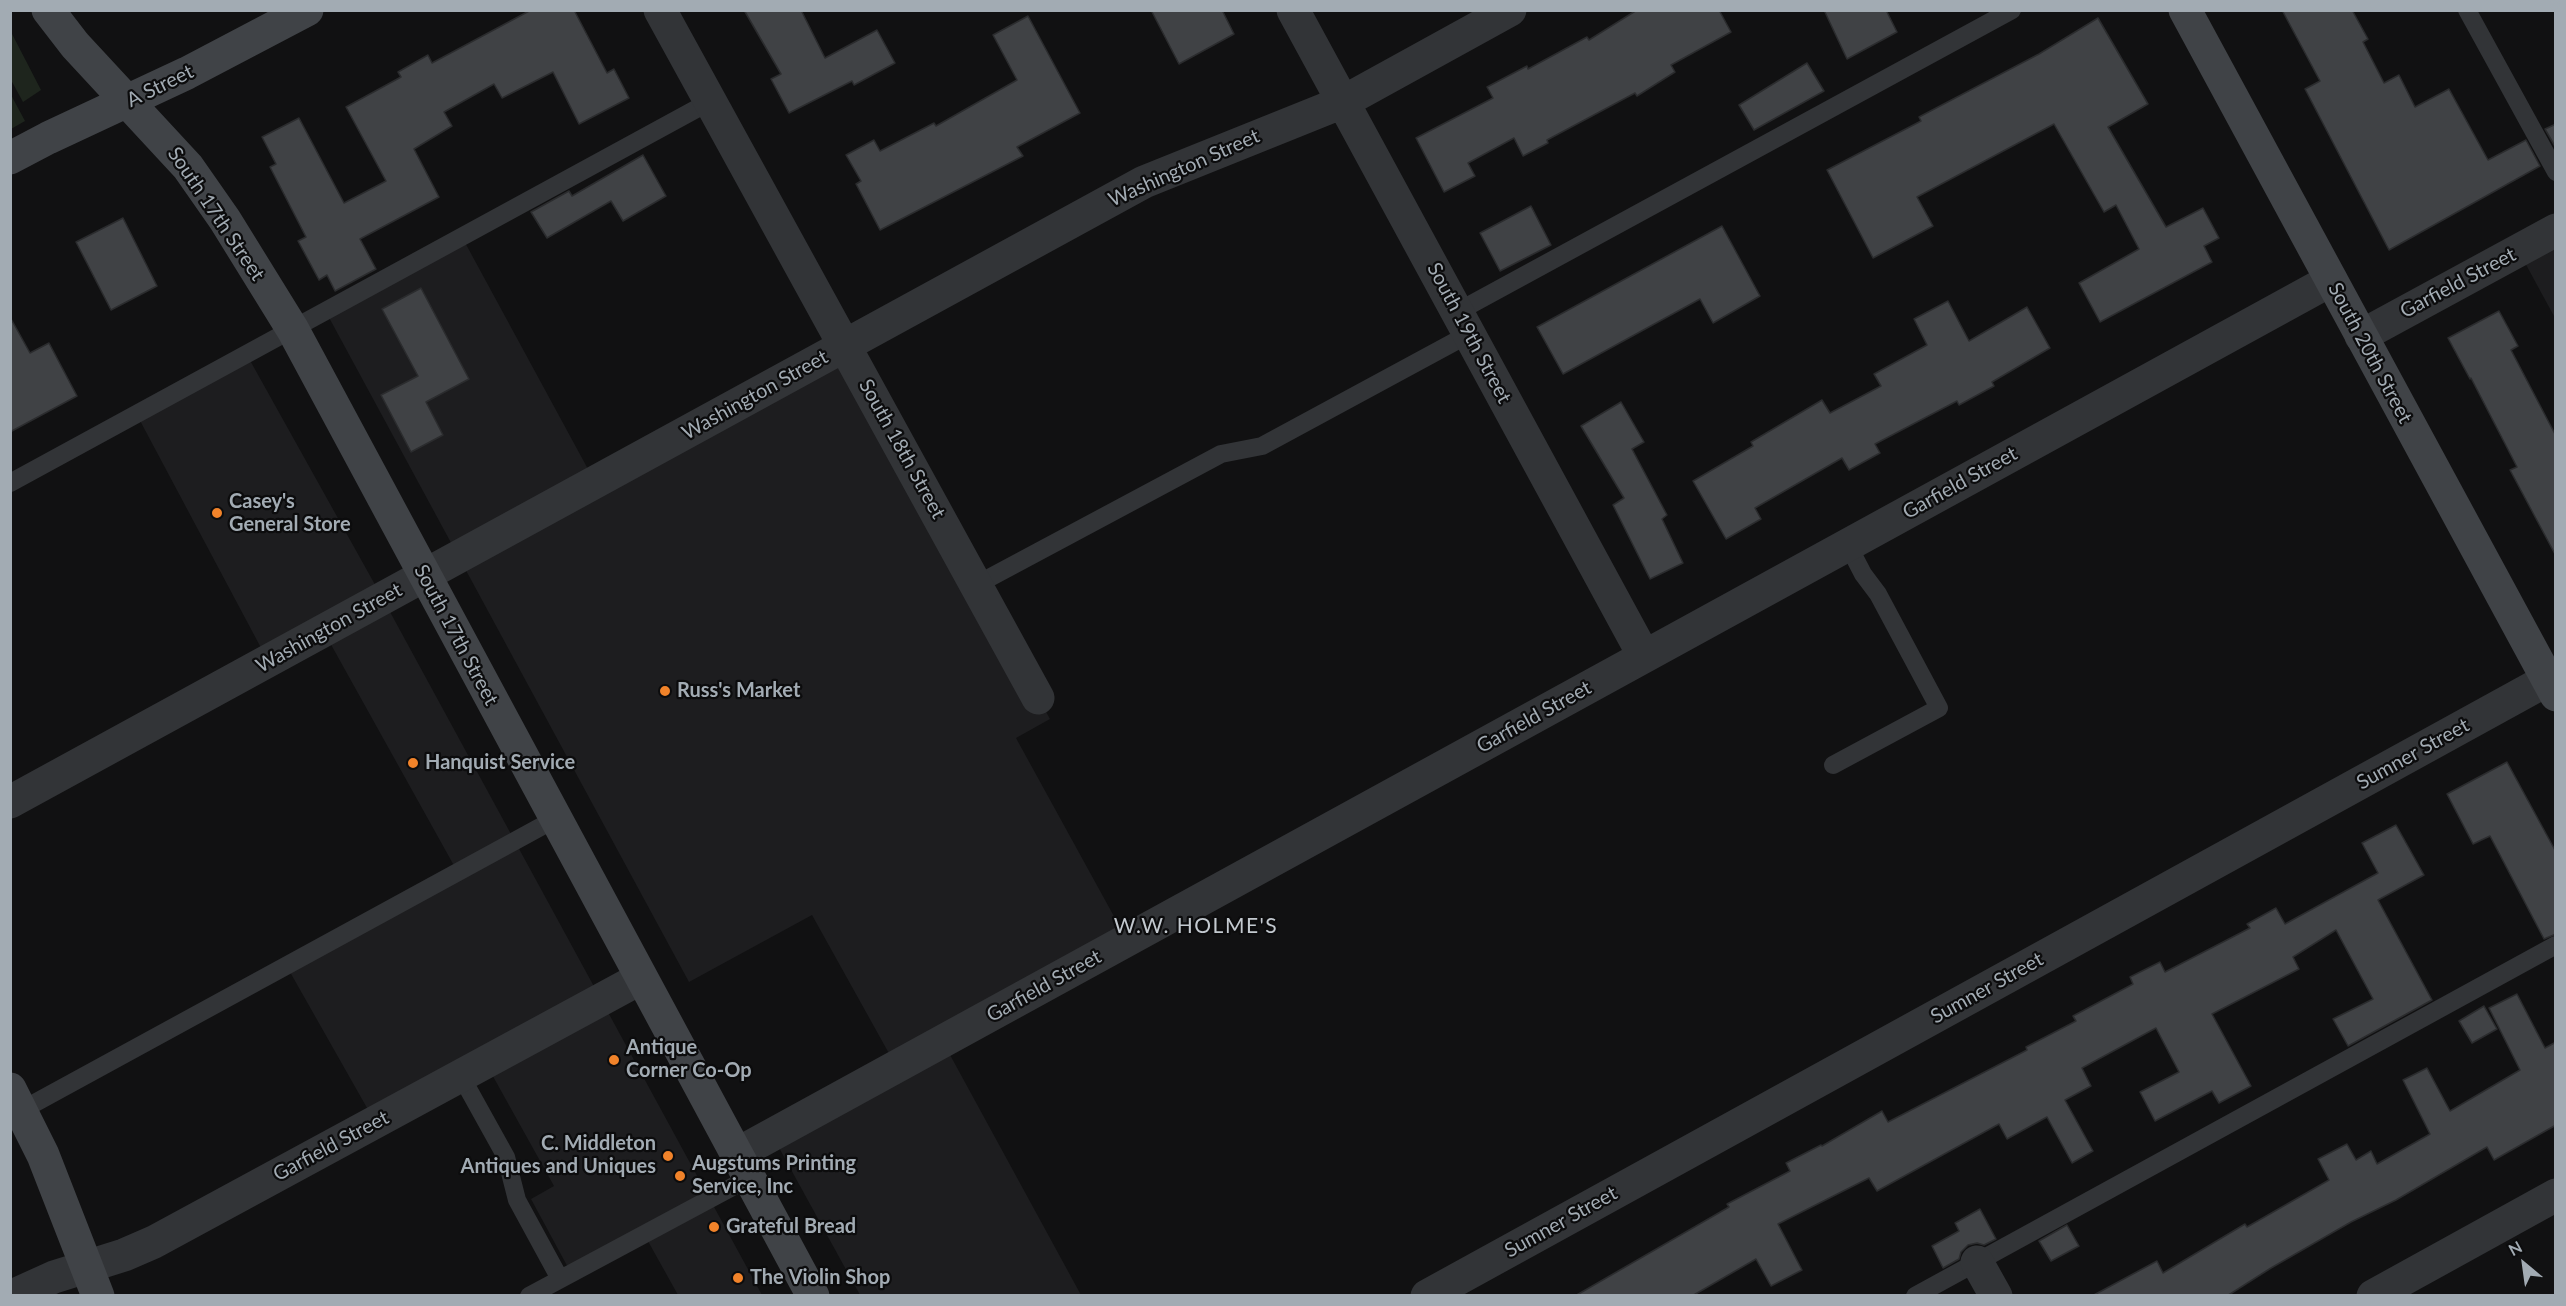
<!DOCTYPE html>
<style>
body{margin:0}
#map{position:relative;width:2566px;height:1306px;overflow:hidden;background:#111112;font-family:Lato,sans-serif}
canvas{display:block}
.frame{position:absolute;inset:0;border:12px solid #a2abb3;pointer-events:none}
.north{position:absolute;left:2494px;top:1234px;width:60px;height:60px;-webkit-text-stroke:4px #0c0c0d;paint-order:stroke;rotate:331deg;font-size:16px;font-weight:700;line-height:24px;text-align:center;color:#a2abb3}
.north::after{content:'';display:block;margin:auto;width:21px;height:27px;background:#a2abb3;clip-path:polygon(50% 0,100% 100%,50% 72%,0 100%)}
</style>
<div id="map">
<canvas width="2566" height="1306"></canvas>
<div class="frame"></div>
<div class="north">N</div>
</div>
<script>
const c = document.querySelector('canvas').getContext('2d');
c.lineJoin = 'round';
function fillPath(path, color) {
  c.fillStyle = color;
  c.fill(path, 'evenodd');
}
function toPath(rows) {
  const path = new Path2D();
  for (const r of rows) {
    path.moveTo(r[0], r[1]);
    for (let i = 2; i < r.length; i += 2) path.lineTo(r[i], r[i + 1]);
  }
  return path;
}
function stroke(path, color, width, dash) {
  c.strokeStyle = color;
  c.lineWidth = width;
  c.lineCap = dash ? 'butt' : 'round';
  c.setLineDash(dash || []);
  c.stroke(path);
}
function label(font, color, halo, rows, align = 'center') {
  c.font = font + ' Lato,sans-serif';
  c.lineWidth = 4.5;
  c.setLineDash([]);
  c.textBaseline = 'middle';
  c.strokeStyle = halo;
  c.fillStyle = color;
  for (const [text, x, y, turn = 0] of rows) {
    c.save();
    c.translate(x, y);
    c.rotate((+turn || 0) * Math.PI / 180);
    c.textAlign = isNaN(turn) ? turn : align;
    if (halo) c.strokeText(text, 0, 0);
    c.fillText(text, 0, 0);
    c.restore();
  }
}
const built = toPath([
 [2555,230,2555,318,2518,250],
 [462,237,595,482,846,345,1050,719,1016,738,1127,940,943,1042,1081,1295,860,1295,772,1135,896,1066,812,915,689,982,326,312],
 [247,355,383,599,762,1295,678,1295,644,1234,571,1273,531,1199,554,1186,485,1062,375,1122,286,965,457,871,324,632,268,661,137,415]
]);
const green = toPath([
 [10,30,41,90,23,102,11,80],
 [10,93,25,121,11,129,10,129]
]);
const building = toPath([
 [531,10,574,10,607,73,614,69,629,98,579,124,553,72,502,98,494,84,444,112,452,126,414,149,439,197,360,239,376,269,335,291,327,275,319,280,298,241,306,237,270,167,276,164,262,137,299,118,344,203,386,181,346,107,401,77,398,72,428,55,432,63,531,10],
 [744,10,801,10,825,58,877,30,895,63,854,85,852,81,789,113,771,79,781,74,744,10],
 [1151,10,1222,10,1234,34,1179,64,1151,10],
 [1637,10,1719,10,1731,32,1671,65,1675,72,1637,96,1635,93,1547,140,1548,143,1523,156,1514,138,1468,163,1475,176,1444,192,1416,138,1493,98,1487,87,1527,66,1528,69,1587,37,1589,40,1637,10],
 [1824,10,1886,10,1897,32,1847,59,1824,10],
 [2282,10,2352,10,2368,39,2363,42,2384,83,2399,75,2415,107,2449,89,2488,160,2526,140,2540,166,2389,250,2305,89,2320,81,2282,10],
 [1028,16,1080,113,1017,147,1023,156,880,230,856,184,861,181,846,155,874,140,880,151,934,123,936,126,1017,80,993,35,1028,16],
 [2098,18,2148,104,2108,127,2166,227,2203,208,2219,238,2204,246,2212,262,2100,322,2079,283,2139,249,2116,205,2104,212,2054,124,1917,197,1933,226,1873,258,1827,170,1921,121,1919,117,2039,54,2098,18],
 [1807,63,1824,91,1754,130,1739,105,1807,63],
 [2556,124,2556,148,2545,129,2556,124],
 [643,155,666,196,623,221,611,201,547,238,531,212,569,191,572,196,643,155],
 [1531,206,1551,245,1500,271,1480,233,1531,206],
 [123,218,157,286,111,310,76,242,123,218],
 [1722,226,1760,296,1713,323,1700,299,1563,374,1537,327,1722,226],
 [421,288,469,379,426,402,443,435,411,452,381,395,418,376,382,309,421,288],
 [1948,301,1969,341,2027,307,2050,348,1992,382,1994,386,1959,405,1957,401,1875,444,1880,453,1849,470,1842,458,1755,508,1761,519,1726,539,1693,481,1753,446,1751,442,1822,400,1830,413,1881,386,1874,374,1927,345,1914,319,1948,301],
 [2499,311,2518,346,2511,350,2556,436,2556,556,2510,470,2517,467,2471,378,2470,379,2448,338,2499,311],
 [10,317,30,353,49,343,77,396,10,432,10,317],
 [1621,402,1644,442,1632,449,1667,515,1662,519,1683,563,1650,579,1613,505,1624,498,1581,426,1621,402],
 [2507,762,2556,852,2556,934,2544,939,2490,836,2473,844,2447,794,2507,762],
 [2396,825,2424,875,2378,900,2432,1000,2348,1046,2333,1019,2373,999,2336,930,2293,957,2299,969,2212,1014,2251,1086,2219,1103,2212,1091,2155,1121,2140,1092,2179,1072,2156,1028,2082,1068,2091,1086,2065,1100,2093,1151,2072,1163,2047,1117,2007,1139,1999,1124,1877,1191,1869,1178,1778,1224,1802,1270,1771,1286,1756,1259,1692,1296,1575,1296,1729,1207,1727,1204,1790,1171,1786,1163,1821,1145,1822,1146,1882,1111,1888,1122,2027,1050,2026,1047,2076,1021,2073,1016,2133,984,2130,977,2160,962,2165,972,2250,928,2247,924,2276,908,2285,924,2378,873,2362,843,2396,825],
 [2517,994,2545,1048,2556,1042,2556,1125,2494,1160,2487,1147,2396,1200,2351,1222,2271,1268,2227,1296,2092,1296,2157,1261,2163,1273,2245,1224,2247,1227,2329,1180,2318,1159,2347,1144,2356,1160,2371,1151,2377,1164,2430,1134,2403,1080,2427,1068,2450,1111,2520,1070,2489,1008,2517,994],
 [2484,1006,2497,1029,2472,1043,2459,1021,2484,1006],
 [1980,1209,1996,1239,1984,1245,1977,1243,1968,1245,1961,1252,1959,1259,1943,1268,1932,1246,1959,1231,1955,1223,1980,1209],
 [2067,1225,2079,1246,2051,1261,2039,1241,2067,1225]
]);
const lane = toPath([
 [2467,10,2556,172],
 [1457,312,2012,10],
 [10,483,709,102],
 [976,585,1221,454,1262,446,1469,334],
 [1833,765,1939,708,1878,594,1863,574,1848,545],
 [461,1076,506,1157,517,1200,560,1279],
 [22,1110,555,819],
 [529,1296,749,1178],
 [1915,1296,2556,945]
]);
const street = toPath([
 [660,10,1038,698],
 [1293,10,1644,656],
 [2361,336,2556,230],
 [10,802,1144,182,1343,102,1510,10],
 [737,1154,2331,280],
 [1977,1262,1996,1296],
 [12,1296,54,1277,124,1255,154,1242,641,978],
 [1427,1296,2547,680],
 [2373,1296,2556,1195]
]);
const secondary = toPath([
 [48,10,75,45,188,167,225,220,293,330,813,1296],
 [2185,10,2556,695],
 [10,158,48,138,187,73,307,10],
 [10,1089,43,1155,98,1296]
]);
const markers = [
 [217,513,6,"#f1832a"],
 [665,691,6,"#f1832a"],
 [413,763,6,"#f1832a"],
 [614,1060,6,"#f1832a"],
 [668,1156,6,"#f1832a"],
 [680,1176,6,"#f1832a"],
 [714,1227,6,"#f1832a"],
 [738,1278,6,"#f1832a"]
];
const streetNames = [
 ["A Street",160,86,-26],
 ["Washington Street",1184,168,-24],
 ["South 17th Street",216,214,56],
 ["Garfield Street",2458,283,-28],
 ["South 19th Street",1469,333,62],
 ["South 20th Street",2370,353,62],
 ["Washington Street",755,395,-29],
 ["South 18th Street",902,449,61],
 ["Garfield Street",1960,483,-29],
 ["Washington Street",329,628,-29],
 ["South 17th Street",456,635,62],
 ["Garfield Street",1534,717,-29],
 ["Sumner Street",2413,754,-29],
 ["Garfield Street",1044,986,-29],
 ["Sumner Street",1987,988,-29],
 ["Garfield Street",331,1146,-28],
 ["Sumner Street",1561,1222,-29]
];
const poiNames = [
 ["Casey's",229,502],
 ["General Store",229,525],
 ["Russ's Market",677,691],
 ["Hanquist Service",425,763],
 ["Antique",626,1048],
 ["Corner Co-Op",626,1071],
 ["C. Middleton",656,1144,"right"],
 ["Antiques and Uniques",656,1167,"right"],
 ["Augstums Printing",692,1164],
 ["Service, Inc",692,1187],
 ["Grateful Bread",726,1227],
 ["The Violin Shop",750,1278]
];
const neighbourhoodNames = [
 ["W.W. HOLME'S",1196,926]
];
fillPath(built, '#1d1d1f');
fillPath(green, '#1e251d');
fillPath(building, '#404245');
stroke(building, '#2b2c2e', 1.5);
stroke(lane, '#323437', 18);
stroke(street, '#323437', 33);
stroke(secondary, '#404347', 33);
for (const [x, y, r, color] of markers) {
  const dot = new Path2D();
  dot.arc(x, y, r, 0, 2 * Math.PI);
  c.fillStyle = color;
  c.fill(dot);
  stroke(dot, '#0c0c0d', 2);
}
label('20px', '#a2abb3', '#0c0c0d', streetNames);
label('bold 20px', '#a2abb3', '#0c0c0d', poiNames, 'left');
c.letterSpacing = '1.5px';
label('21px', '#c3c9cf', '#0c0c0d', neighbourhoodNames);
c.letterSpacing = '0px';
</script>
